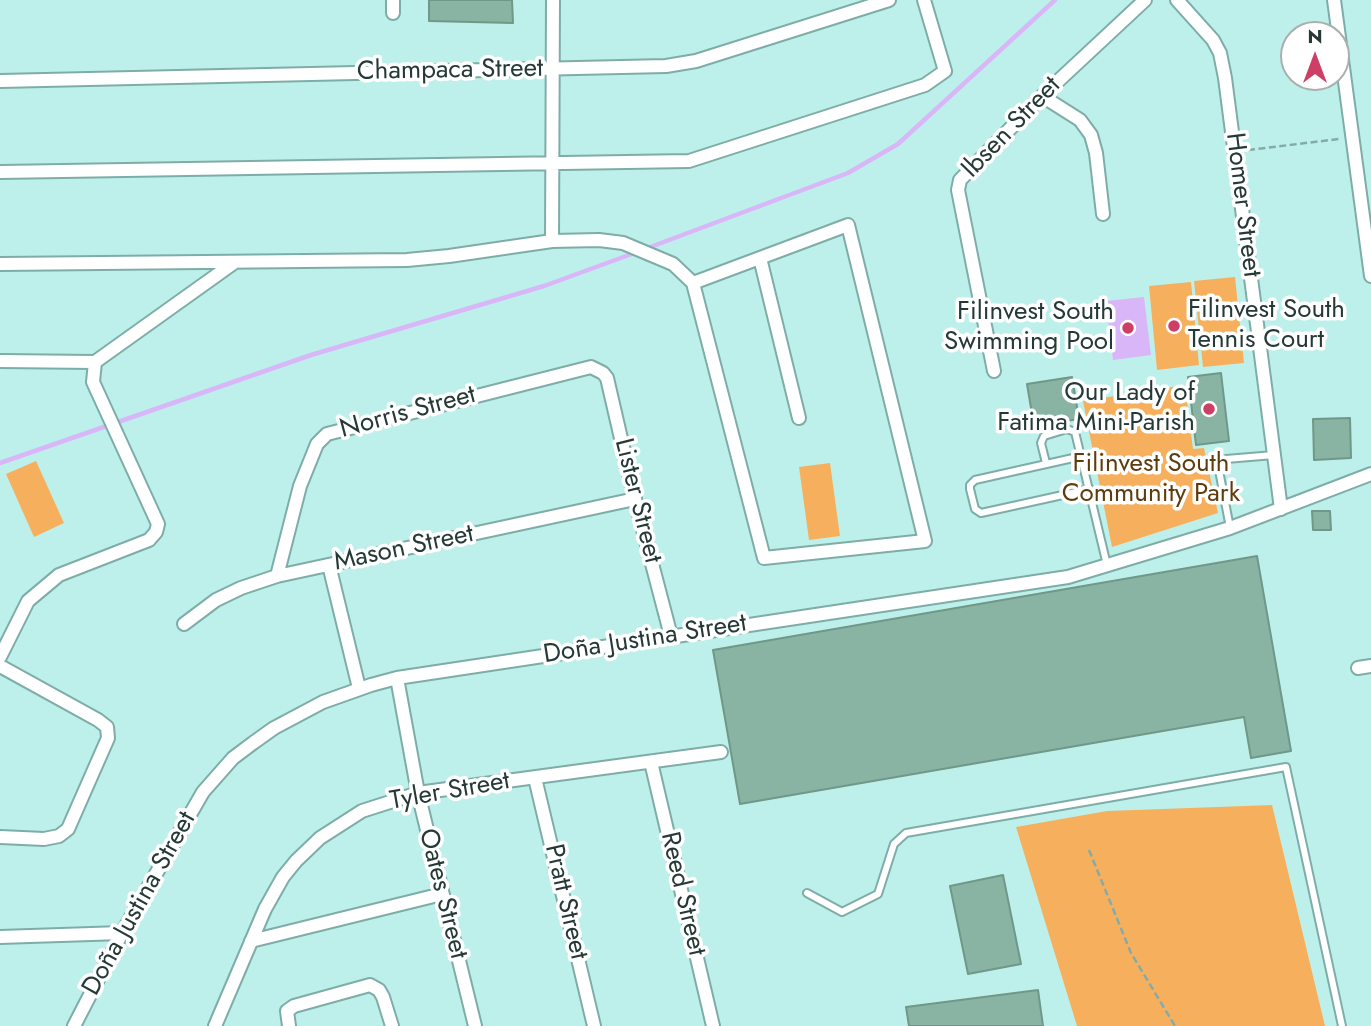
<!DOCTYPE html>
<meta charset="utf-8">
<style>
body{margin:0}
#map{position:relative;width:1371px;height:1026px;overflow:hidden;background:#bef0eb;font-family:Jost,sans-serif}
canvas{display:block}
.north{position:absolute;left:1280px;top:21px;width:70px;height:70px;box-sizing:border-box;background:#fff;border:2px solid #a8b0af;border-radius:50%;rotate:0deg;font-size:19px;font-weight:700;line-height:28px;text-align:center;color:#253937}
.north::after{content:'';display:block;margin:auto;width:24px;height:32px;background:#ce3f66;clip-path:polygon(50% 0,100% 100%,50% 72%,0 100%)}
</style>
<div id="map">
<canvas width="1371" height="1026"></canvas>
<div class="north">N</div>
</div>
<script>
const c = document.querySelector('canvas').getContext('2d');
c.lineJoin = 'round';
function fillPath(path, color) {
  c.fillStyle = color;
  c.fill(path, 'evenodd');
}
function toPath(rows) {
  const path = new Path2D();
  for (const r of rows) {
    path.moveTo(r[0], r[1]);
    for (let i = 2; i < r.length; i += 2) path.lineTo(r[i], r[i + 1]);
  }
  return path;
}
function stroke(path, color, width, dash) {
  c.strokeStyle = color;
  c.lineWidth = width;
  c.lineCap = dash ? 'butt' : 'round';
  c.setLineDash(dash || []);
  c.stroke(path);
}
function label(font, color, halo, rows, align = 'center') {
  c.font = font + ' Jost,sans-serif';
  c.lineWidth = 7;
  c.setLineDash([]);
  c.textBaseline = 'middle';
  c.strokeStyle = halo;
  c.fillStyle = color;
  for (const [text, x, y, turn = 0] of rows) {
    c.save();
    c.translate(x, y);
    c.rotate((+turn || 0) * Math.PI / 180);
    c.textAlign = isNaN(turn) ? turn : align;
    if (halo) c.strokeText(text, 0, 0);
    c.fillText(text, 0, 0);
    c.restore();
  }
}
const green = toPath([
 [1235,277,1244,363,1203,367,1194,281],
 [1191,282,1199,365,1157,370,1149,286],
 [1185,385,1193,449,1204,448,1218,513,1112,547,1083,401],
 [36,461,64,523,34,537,6,474],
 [830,463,840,536,809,540,799,467],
 [1272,805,1325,1026,1077,1026,1016,827,1107,811]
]);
const water = toPath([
 [1144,297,1151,355,1113,360,1106,301]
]);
const stream = toPath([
 [645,249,848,173,898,144,1055,0],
 [0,463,311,355,544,286,637,252]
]);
const building = toPath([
 [429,0,512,0,513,23,429,21,429,0],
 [1221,373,1229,441,1196,445,1188,377,1221,373],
 [1072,377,1079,419,1034,426,1027,384,1072,377],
 [1350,418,1351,458,1314,460,1313,419,1350,418],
 [1312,511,1330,511,1331,530,1313,530,1312,511],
 [1257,556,1291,751,1251,758,1244,717,740,804,713,650,1257,556],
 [1003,875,1021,964,968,974,950,886,1003,875],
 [1038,990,1043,1026,909,1026,906,1007,1038,990]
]);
const path = toPath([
 [1248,150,1339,139],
 [1089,850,1131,953,1175,1026]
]);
const service = toPath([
 [1082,456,975,480,970,485,970,489,975,509,981,513,1090,489],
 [1046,463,1041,443,1044,436,1067,429,1075,432,1107,565],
 [1230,528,1218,465,1226,459,1274,455],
 [807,893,842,912,878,894,894,844,906,833,1286,767,1342,1026]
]);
const minor = toPath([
 [393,0,393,13],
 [1177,0,1213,40,1220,53,1225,78,1281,509],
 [1334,0,1371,276],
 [0,81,666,66,696,61,889,0],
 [1042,96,1080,120,1091,135,1096,153,1103,214],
 [0,172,689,161,925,85,945,71,924,0],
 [552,241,553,0],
 [760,258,799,418],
 [0,264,407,260,449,256,552,241,599,240,623,243,673,264,693,283,764,558,925,541,848,225,693,283],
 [0,361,95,362,235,262],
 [994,371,958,190,960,180,1042,96,1145,0],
 [329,565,359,688],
 [277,576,300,486,317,444,327,434,591,367,603,373,607,378,635,499,671,636],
 [184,624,216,600,241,588,277,576,635,499],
 [0,657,28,601,59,575,149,540,156,532,158,524,93,382,95,362],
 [0,666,98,720,107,727,108,738,68,829,59,836,44,839,0,837],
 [1358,668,1371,666],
 [397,678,418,793,475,1026],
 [651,762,713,1026],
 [535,778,594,1026],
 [0,937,122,933],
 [251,941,442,894],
 [74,1026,122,933,203,792,233,758,253,743,274,728,323,702,371,685,397,678,1068,577,1230,528,1371,474],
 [215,1026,265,909,283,877,296,861,320,838,362,811,418,793,721,752],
 [289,1026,287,1011,294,1006,370,985,379,990,383,997,392,1026]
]);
const markers = [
 [1174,326,7,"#ce3f66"],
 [1128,328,7,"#ce3f66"],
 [1209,409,7,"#ce3f66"]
];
const streetNames = [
 ["Champaca Street",450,71,-1],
 ["Ibsen Street",1012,128,-46],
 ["Homer Street",1242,205,83],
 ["Norris Street",408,413,-15],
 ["Lister Street",637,501,76],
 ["Mason Street",404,549,-12],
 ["Doña Justina Street",645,640,-9],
 ["Tyler Street",450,792,-10],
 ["Oates Street",442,894,76],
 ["Reed Street",682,894,77],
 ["Pratt Street",565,902,77],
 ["Doña Justina Street",140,904,-61]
];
const poiNames = [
 ["Filinvest South",1188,311,"left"],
 ["Tennis Court",1188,341,"left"],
 ["Filinvest South",1114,313],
 ["Swimming Pool",1114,343],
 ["Our Lady of",1195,394],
 ["Fatima Mini-Parish",1195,424]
];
const parkNames = [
 ["Filinvest South",1151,465],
 ["Community Park",1151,495]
];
fillPath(green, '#f6b05d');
fillPath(water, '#d9b6f8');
stroke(stream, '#d9b6f8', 4.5);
fillPath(building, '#89b3a2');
stroke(building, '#6f9888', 2);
stroke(service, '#7eada8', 10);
stroke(minor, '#7eada8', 16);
stroke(path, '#84aba7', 2.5, [7, 3.5]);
stroke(service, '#fff', 6);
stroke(minor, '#fff', 12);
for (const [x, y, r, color] of markers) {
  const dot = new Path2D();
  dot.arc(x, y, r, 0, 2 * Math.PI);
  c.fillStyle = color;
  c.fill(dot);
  stroke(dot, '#fff', 2.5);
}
label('26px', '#253937', '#fff', streetNames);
label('26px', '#253937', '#fff', poiNames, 'right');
label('26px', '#5f3c0d', '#fff', parkNames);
</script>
